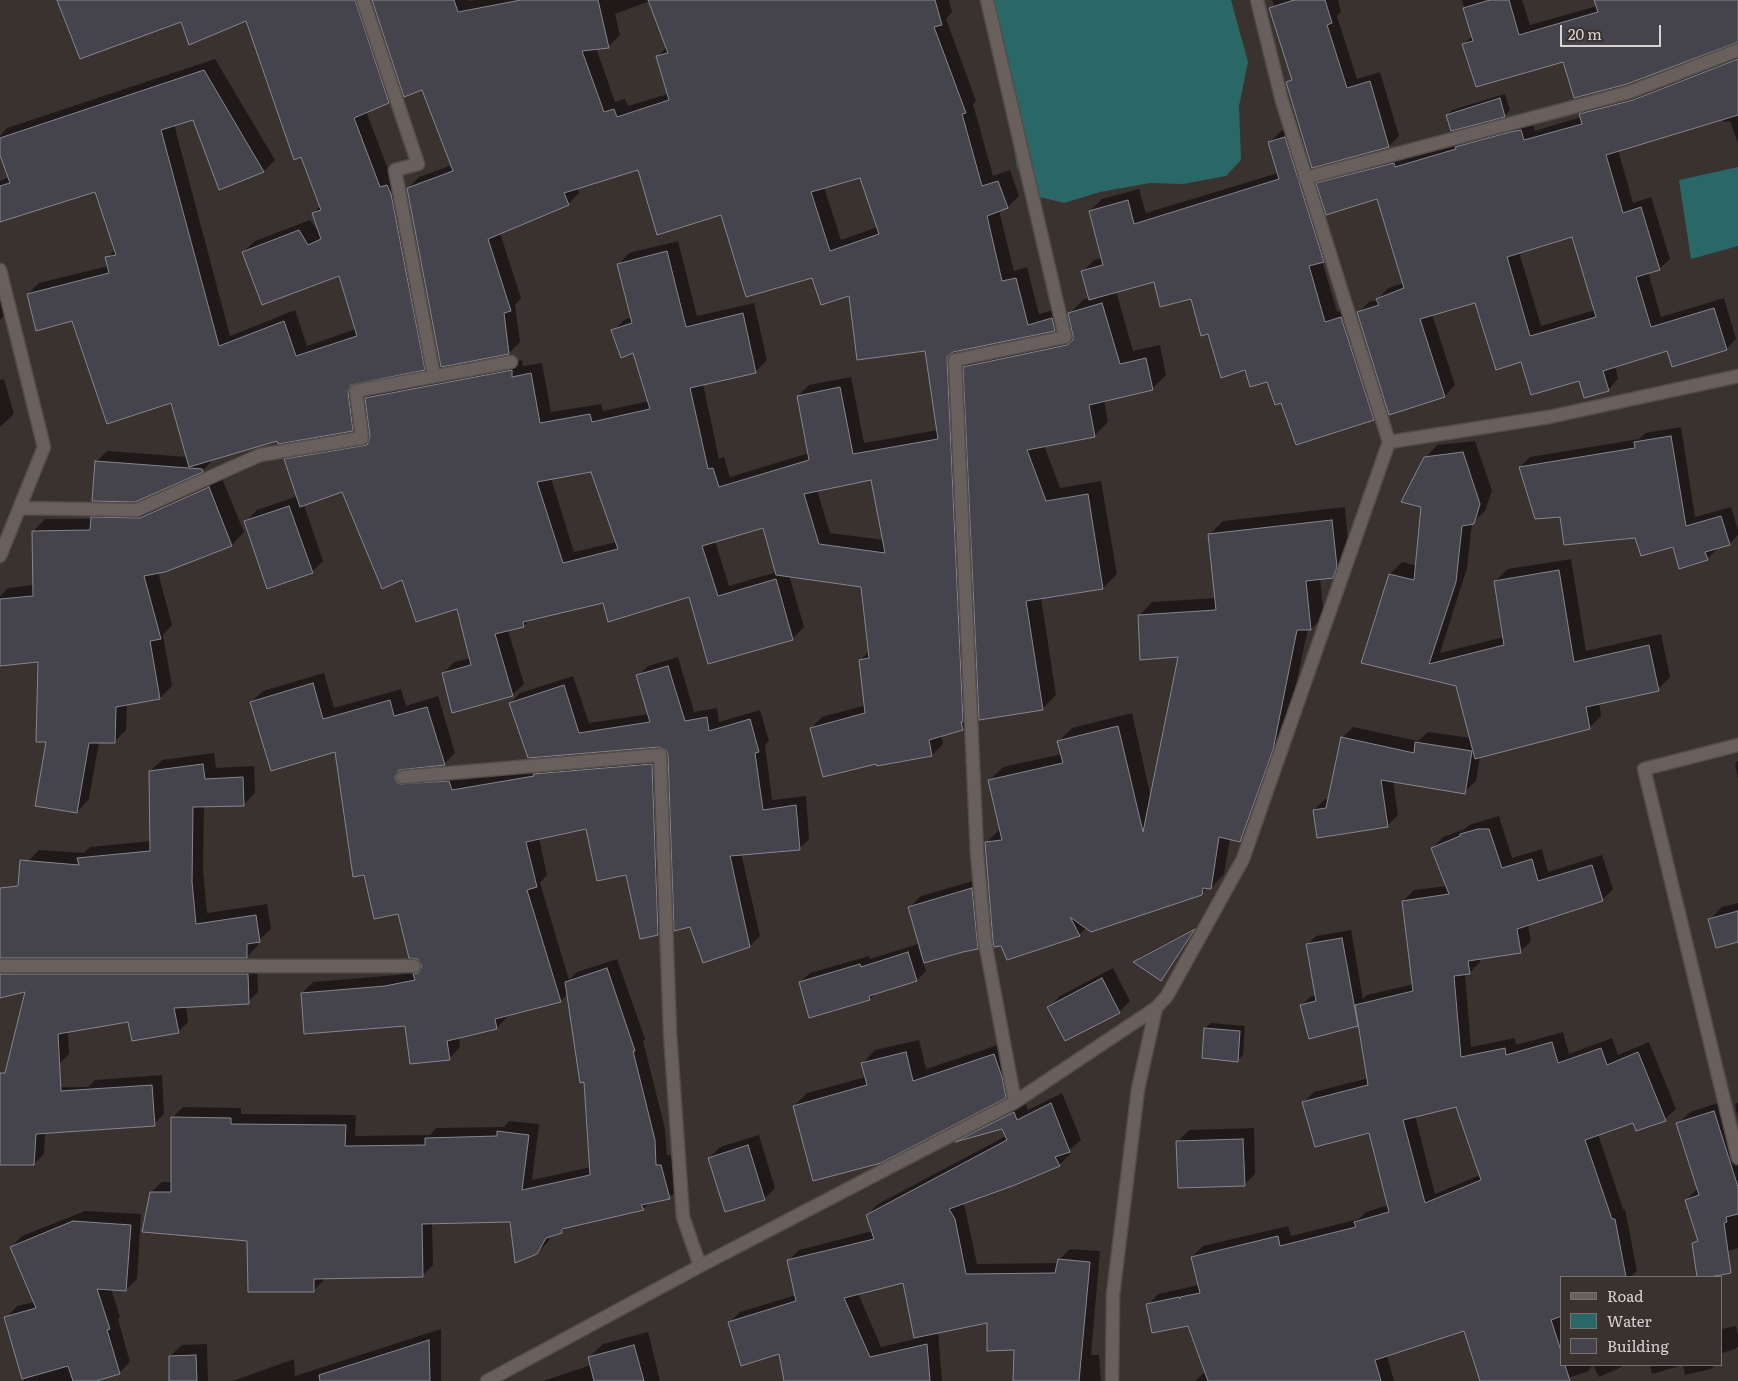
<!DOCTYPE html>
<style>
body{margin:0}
#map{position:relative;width:1738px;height:1381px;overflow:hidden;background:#3a322f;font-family:Literata,serif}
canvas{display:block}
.legend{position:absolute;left:1560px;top:1276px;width:162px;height:90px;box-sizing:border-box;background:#3a322f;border:1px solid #797270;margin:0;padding:6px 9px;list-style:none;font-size:15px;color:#d8d3d1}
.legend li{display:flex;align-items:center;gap:10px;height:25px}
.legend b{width:25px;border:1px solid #797270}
.scale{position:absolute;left:1560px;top:25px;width:101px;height:22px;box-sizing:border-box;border:2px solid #d8d3d1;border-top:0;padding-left:6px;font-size:15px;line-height:18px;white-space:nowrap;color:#d8d3d1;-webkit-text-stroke:4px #3a322f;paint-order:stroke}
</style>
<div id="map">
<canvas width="1738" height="1381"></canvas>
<ul class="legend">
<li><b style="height:6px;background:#69605d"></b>Road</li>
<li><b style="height:14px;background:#2a6868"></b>Water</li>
<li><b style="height:14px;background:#45434b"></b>Building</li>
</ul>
<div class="scale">20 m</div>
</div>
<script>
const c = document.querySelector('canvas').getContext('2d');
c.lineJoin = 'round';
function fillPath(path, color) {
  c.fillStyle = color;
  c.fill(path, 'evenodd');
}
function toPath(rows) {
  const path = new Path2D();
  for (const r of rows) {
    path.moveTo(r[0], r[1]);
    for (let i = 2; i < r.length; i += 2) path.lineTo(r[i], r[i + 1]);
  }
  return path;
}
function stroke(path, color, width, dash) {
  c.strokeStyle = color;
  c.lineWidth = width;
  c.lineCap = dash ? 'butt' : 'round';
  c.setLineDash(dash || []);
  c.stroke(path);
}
const water = toPath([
 [991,0,1231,0,1248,62,1239,106,1241,160,1226,176,1183,184,1150,183,1100,192,1064,203,1040,197,1017,168],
 [1738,167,1738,246,1691,259,1679,180]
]);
const shadow = toPath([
 [58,0,369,0,400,91,388,102,366,111,391,177,435,358,424,369,359,382,364,419,352,430,278,440,213,460,202,471,96,462,107,451,188,457,172,401,73,320,28,294,39,283,108,266,107,258,116,249,96,191,0,216,0,181,9,177,0,151,0,136,7,128,215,59,275,160,264,171,220,189,193,118,174,124,230,336,295,310,307,346,356,329,340,275,243,252,255,241,310,220,320,234,313,213,321,206,247,20,181,20],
 [373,0,468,0,469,1,477,0,949,0,952,12,946,19,976,101,973,104,993,176,1010,170,1019,196,1008,207,999,210,1014,271,1027,267,1039,314,1063,307,1066,318,1055,330,958,350,974,717,963,729,941,735,943,744,932,755,811,728,822,717,866,705,861,660,869,651,862,586,789,575,804,627,792,639,690,595,604,602,530,620,523,626,508,630,524,684,512,695,443,674,454,662,471,658,458,607,403,578,343,491,304,505,323,561,312,572,246,521,257,510,298,496,285,460,296,448,371,435,366,398,378,387,522,360,523,366,542,363,551,412,601,404,603,411,649,401,634,352,613,331,624,320,632,317,618,265,629,253,678,241,697,316,754,303,767,360,756,371,703,384,719,459,724,457,730,477,809,453,798,396,809,385,851,377,864,443,938,430,926,350,850,295,813,276,722,214,638,169,577,187,579,193,568,204,500,233,521,298,515,305,520,342,509,353,408,188,419,177,452,165,422,89],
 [650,1,667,47,657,57,668,94,628,106,625,99,615,102,596,48,608,47,620,35,615,14],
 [861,176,878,227,841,240,824,187],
 [592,470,617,542,574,552,551,478],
 [872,479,884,540,830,533,817,490],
 [764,527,777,572,729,586,715,541],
 [1272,0,1338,0,1341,12,1337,16,1357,79,1380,72,1399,136,1389,146,1288,82,1293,77,1270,8,1274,5],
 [1462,0,1522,0,1530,25,1597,6,1595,0,1738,0,1738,42,1564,61,1464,44,1473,35],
 [1738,53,1738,143,1730,121,1724,122,1723,118,1618,150,1633,203,1651,197,1670,259,1659,269,1648,272,1661,317,1724,298,1736,339,1726,349,1668,350,1615,366,1618,379,1608,390,1522,361,1476,301,1432,314,1455,385,1445,396,1390,413,1358,313,1369,302,1377,300,1388,288,1404,283,1378,197,1318,184,1328,173,1532,120,1535,131,1581,117,1580,114,1590,104],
 [1573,236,1595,310,1541,326,1519,252],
 [1505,94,1510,110,1505,115,1447,115,1452,110],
 [1296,127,1335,249,1322,261,1337,312,1353,307,1384,407,1373,419,1282,401,1268,381,1246,369,1209,333,1192,298,1155,280,1116,291,1133,351,1160,345,1166,375,1152,389,1104,400,1108,422,1094,436,1044,445,1060,488,1101,481,1117,574,1103,588,1041,598,1056,695,1042,709,965,367,979,353,1074,333,1069,314,1083,300,1090,298,1083,271,1094,260,1103,258,1090,211,1102,199,1139,189,1146,213,1278,173,1269,143,1281,131],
 [0,289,9,311,0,320],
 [4,379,14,414,0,427,0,380],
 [1681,427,1695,517,1731,507,1738,530,1738,535,1729,544,1717,547,1717,549,1707,559,1674,545,1562,515,1520,467,1530,457,1639,439,1645,433],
 [1475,441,1492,491,1485,511,1472,523,1467,568,1440,653,1504,637,1495,581,1508,569,1571,559,1586,651,1661,634,1670,677,1658,689,1599,703,1601,716,1589,728,1480,756,1476,781,1464,792,1393,781,1398,815,1387,826,1314,810,1325,799,1329,799,1342,738,1353,727,1418,741,1428,732,1471,738,1457,685,1363,662,1390,574,1402,562,1417,566,1425,458,1437,445],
 [221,476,244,532,232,545,158,572,172,625,163,635,172,686,160,698,127,704,126,730,114,742,99,742,89,799,77,812,47,741,39,660,0,645,0,596,8,588,34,585,33,532,45,519,92,519,104,506,153,506],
 [1345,507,1349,553,1346,563,1332,577,1320,578,1324,616,1311,629,1308,629,1285,736,1254,827,1240,840,1230,838,1224,874,1211,888,1208,887,1201,894,1087,927,1079,935,986,843,1000,829,989,781,1003,767,1062,754,1059,741,1072,728,1132,713,1151,798,1180,656,1139,616,1152,602,1216,598,1210,534,1223,521],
 [678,657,694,712,717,708,719,722,760,710,769,741,765,745,772,800,806,796,809,839,799,849,741,853,760,936,750,946,667,749,660,746,528,757,511,703,520,693,573,676,589,723,649,714,638,676,648,666],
 [324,673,334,708,401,689,406,706,438,696,455,753,444,764,406,768,408,771,460,770,463,780,542,766,663,753,669,922,658,934,627,873,587,827,539,838,547,875,540,883,569,980,577,972,617,959,645,1039,643,1041,665,1129,667,1155,671,1155,679,1188,669,1198,651,1202,643,1209,568,1226,562,1232,551,1235,548,1242,537,1253,511,1221,432,1223,433,1265,422,1276,324,1277,324,1280,313,1291,249,1239,151,1192,162,1182,172,1182,172,1118,183,1107,241,1108,241,1114,356,1115,355,1136,430,1135,436,1128,504,1127,509,1121,539,1124,532,1180,591,1167,585,1081,568,993,561,1001,508,1015,508,1016,497,1028,459,1037,460,1047,449,1059,406,1025,302,993,313,982,397,975,419,971,424,966,399,912,336,750,251,702,263,691],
 [214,753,216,768,254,766,255,793,243,805,204,805,203,869,207,913,267,904,271,929,258,941,258,945,247,957,28,861,39,850,84,853,90,847,151,841,150,771,162,760],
 [1738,761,1738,778,1735,764],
 [1499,816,1512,858,1542,849,1548,872,1602,855,1613,889,1602,900,1528,924,1531,941,1520,952,1480,958,1480,962,1469,973,1465,974,1471,1047,1515,1038,1516,1045,1563,1032,1569,1054,1612,1038,1618,1055,1649,1042,1676,1109,1665,1119,1634,1121,1598,1134,1623,1209,1625,1209,1637,1271,1630,1277,1562,1277,1562,1365,1626,1365,1599,1377,1593,1365,1587,1372,1557,1381,1482,1381,1464,1329,1387,1355,1394,1381,1195,1381,1206,1371,1189,1325,1148,1305,1158,1294,1199,1285,1192,1257,1203,1246,1288,1226,1291,1236,1359,1219,1366,1212,1389,1205,1370,1131,1304,1102,1314,1092,1369,1078,1359,1023,1357,1025,1301,1006,1310,997,1316,995,1307,945,1316,936,1351,930,1363,999,1367,995,1414,984,1403,901,1414,890,1447,886,1432,848,1443,837,1465,829,1469,825],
 [1457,1106,1480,1175,1435,1194,1415,1116],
 [983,878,989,937,978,948,963,950,923,962,926,971,917,980,876,993,870,999,800,982,810,973,869,956,870,959,918,944,921,957,924,956,910,907,921,896],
 [1738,903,1738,941,1710,919,1722,907],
 [1197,927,1166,974,1161,980,1135,962,1140,957],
 [20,965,257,965,258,992,248,1002,186,1006,188,1022,178,1032,129,1021,68,1031,69,1054,59,1064,27,990,9,975],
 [1113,968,1130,1001,1119,1012,1049,1007,1060,996],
 [1211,1023,1245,1026,1243,1055,1238,1060,1205,1028],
 [919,1040,926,1069,1007,1042,1015,1064,1018,1083,1005,1097,794,1106,807,1093,866,1077,863,1063,875,1050],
 [162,1075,164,1114,154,1124,45,1132,44,1154,34,1164,0,1128,0,1095,7,1088,88,1087,95,1080],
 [1062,1093,1081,1140,1068,1151,1070,1154,1059,1165,962,1202,965,1208,977,1264,1059,1263,1059,1260,1070,1249,1100,1251,1091,1355,1099,1355,1101,1381,1014,1381,1015,1349,988,1321,938,1332,942,1381,785,1381,780,1353,729,1323,740,1312,796,1295,788,1261,799,1250,873,1231,867,1215,878,1204,1006,1136,1003,1128,960,1140,968,1132,1025,1102,1028,1110],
 [904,1281,915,1339,881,1347,858,1293],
 [1730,1099,1738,1132,1738,1248,1704,1258,1686,1200,1698,1188,1678,1124,1690,1112],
 [1738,1102,1738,1118,1735,1105],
 [1254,1128,1255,1174,1244,1185,1178,1141,1189,1130],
 [759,1135,775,1188,764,1199,709,1158,720,1147],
 [85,1211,141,1214,137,1279,126,1290,111,1289,120,1317,118,1319,130,1362,119,1373,92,1381,24,1381,6,1318,17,1306,34,1302,11,1247,22,1236],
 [1736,1326,1738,1335,1738,1347,1735,1349,1722,1353,1722,1329],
 [441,1329,441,1381,233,1381,294,1359,295,1376],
 [648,1332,660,1381,543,1381,591,1365,589,1357,603,1344],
 [207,1344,208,1381,171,1381,170,1356,182,1345],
 [1650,1365,1683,1365,1652,1374],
 [1683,1365,1716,1365,1711,1369,1685,1375]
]);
const building = toPath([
 [57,0,355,0,389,103,354,118,380,187,387,185,391,194,425,370,351,385,348,392,353,431,278,444,277,441,189,467,171,403,107,424,72,321,36,331,27,294,109,273,105,257,116,255,95,192,0,222,0,186,10,183,0,155,0,138,204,70,264,172,219,190,193,120,161,130,219,346,284,321,296,356,357,336,339,276,262,305,242,252,299,230,308,245,321,239,312,213,321,210,301,157,294,160,246,21,189,45,181,22,80,59,57,0],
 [372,0,454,0,458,12,521,0,598,0,609,48,582,51,604,112,614,109,617,117,669,100,656,56,668,53,648,0,935,0,942,25,934,27,966,113,962,114,982,186,998,181,1008,208,987,216,1002,281,1016,278,1028,325,1052,318,1055,331,953,352,947,357,963,722,961,722,963,730,929,740,932,756,877,766,876,764,823,777,810,728,865,713,859,660,869,658,861,587,776,575,763,528,702,546,718,596,776,579,793,640,708,664,689,597,608,622,603,603,523,622,524,627,495,634,513,696,452,713,442,673,471,665,457,609,416,622,402,580,382,589,342,492,300,507,284,459,367,445,370,437,365,398,512,370,512,377,531,373,540,423,590,414,592,422,650,409,633,353,621,358,611,330,632,323,617,264,667,251,686,327,743,313,756,373,690,388,708,469,713,468,719,487,809,460,797,396,840,387,853,454,938,439,925,351,857,360,849,296,821,305,812,278,746,297,721,215,657,235,638,170,564,193,569,205,488,239,511,311,504,313,509,354,441,367,407,188,453,171,422,90,404,97,372,0],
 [860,178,879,234,830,251,811,192,860,178],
 [591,472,618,549,563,563,537,482,591,472],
 [871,480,885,553,819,544,804,494,871,480],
 [1294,0,1325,0,1332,23,1327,25,1347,88,1370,81,1389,147,1312,168,1286,82,1292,80,1269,8,1294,0],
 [1490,0,1509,0,1519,35,1598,12,1594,0,1738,0,1738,42,1627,84,1574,98,1563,62,1476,87,1462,44,1473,41,1463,8,1490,0],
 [1738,59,1738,115,1606,155,1623,213,1641,207,1660,270,1636,277,1651,327,1714,308,1727,350,1672,367,1667,351,1603,371,1609,391,1584,398,1579,381,1531,395,1521,362,1496,370,1475,303,1420,319,1445,397,1389,415,1357,312,1379,305,1376,299,1404,288,1377,199,1326,215,1316,183,1394,163,1395,167,1456,149,1455,147,1510,132,1521,130,1524,140,1582,124,1579,114,1633,100,1738,59],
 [1572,237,1596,317,1530,336,1507,257,1572,237],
 [1500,98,1505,117,1451,131,1446,115,1500,98],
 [1285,137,1324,262,1309,266,1325,322,1341,317,1374,420,1296,445,1281,403,1275,405,1267,382,1250,387,1245,370,1221,378,1208,334,1201,336,1191,299,1160,307,1154,282,1089,300,1081,271,1103,265,1089,211,1128,200,1134,224,1279,179,1268,142,1285,137],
 [1102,303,1120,364,1146,358,1153,390,1089,405,1095,437,1027,450,1046,501,1088,494,1103,589,1026,601,1043,710,979,720,963,367,1067,345,1073,340,1073,336,1068,313,1102,303],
 [1671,436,1686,526,1721,516,1730,545,1705,552,1708,560,1679,569,1673,547,1641,556,1635,538,1564,545,1560,517,1535,519,1519,467,1635,448,1634,442,1671,436],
 [1463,452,1480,504,1474,524,1462,526,1456,582,1429,664,1504,645,1494,581,1559,570,1574,662,1649,645,1659,691,1586,707,1590,729,1475,759,1456,686,1361,663,1389,574,1414,580,1421,507,1401,502,1424,457,1463,452],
 [95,461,202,469,203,472,135,502,92,501,95,461],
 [209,487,232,546,165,572,144,576,161,639,150,641,160,699,116,707,115,743,89,743,77,813,35,806,46,742,36,742,38,662,0,666,0,599,33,596,32,531,90,530,91,517,140,518,209,487],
 [289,506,313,573,267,589,244,521,289,506],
 [1332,520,1337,567,1333,578,1306,581,1311,630,1297,630,1273,750,1240,842,1219,837,1211,889,1203,888,1202,895,1091,932,1070,917,1080,936,1007,960,1001,946,994,947,993,941,985,842,1002,840,988,780,1063,763,1057,741,1118,726,1143,832,1178,657,1140,660,1138,615,1216,610,1208,534,1332,520],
 [668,666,685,721,707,717,709,731,750,719,759,752,755,753,763,810,796,805,800,850,730,856,750,947,703,963,690,927,674,931,668,755,666,750,659,747,528,758,509,703,564,685,579,733,650,722,636,675,668,666],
 [313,683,323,719,390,700,394,716,427,707,445,765,399,770,395,777,397,782,400,784,449,781,452,790,534,776,533,774,652,764,658,935,640,939,626,875,597,881,586,829,526,842,537,887,527,890,561,1002,495,1019,497,1029,447,1041,450,1060,410,1064,405,1026,304,1034,301,993,385,986,415,980,413,974,418,973,422,966,418,959,409,958,398,914,374,919,364,875,353,877,335,752,271,771,250,702,313,683],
 [1341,737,1414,753,1415,742,1472,751,1465,794,1381,780,1388,827,1317,838,1313,810,1326,808,1341,737],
 [203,764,205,779,243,777,244,806,193,807,192,882,196,924,256,915,260,942,247,944,247,958,0,958,0,888,18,886,20,860,79,865,77,858,150,851,149,771,203,764],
 [1478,829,1489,829,1502,868,1532,859,1538,881,1592,865,1603,901,1517,929,1521,953,1468,961,1470,974,1454,976,1461,1057,1505,1048,1506,1055,1552,1042,1558,1063,1601,1048,1607,1065,1638,1052,1666,1121,1636,1131,1633,1123,1585,1140,1612,1219,1615,1219,1626,1277,1562,1277,1562,1316,1551,1320,1562,1354,1562,1365,1565,1365,1570,1381,1480,1381,1464,1331,1375,1360,1381,1381,1208,1381,1188,1326,1152,1333,1146,1304,1179,1297,1180,1299,1180,1297,1200,1293,1191,1257,1278,1236,1280,1246,1356,1227,1354,1222,1389,1212,1369,1133,1315,1147,1302,1102,1368,1085,1355,1005,1413,991,1402,901,1449,894,1431,848,1460,836,1460,834,1478,829],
 [1456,1107,1481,1180,1425,1203,1403,1120,1456,1107],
 [972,888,978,949,963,952,924,963,908,907,972,888],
 [1738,911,1738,942,1716,948,1708,919,1738,911],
 [1195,929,1161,981,1133,962,1195,929],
 [1342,938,1358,1026,1309,1039,1300,1005,1316,1001,1306,944,1342,938],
 [908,952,917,981,869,996,870,1000,809,1018,799,982,860,964,861,967,908,952],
 [607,968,635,1051,633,1051,655,1140,656,1165,661,1165,670,1199,641,1205,644,1210,562,1229,562,1233,546,1238,537,1254,515,1263,510,1222,422,1224,423,1277,314,1279,314,1292,248,1292,247,1241,142,1232,150,1192,171,1192,171,1117,231,1118,231,1124,346,1125,345,1146,425,1145,425,1138,497,1136,497,1131,529,1135,522,1190,590,1175,584,1082,580,1083,565,982,607,968],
 [0,974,248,974,249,1004,174,1008,179,1033,132,1041,128,1022,58,1034,61,1091,152,1085,155,1126,36,1134,34,1165,0,1165,0,1073,5,1073,25,992,0,998,0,974],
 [1102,978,1120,1013,1065,1041,1047,1007,1102,978],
 [1204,1028,1240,1031,1238,1062,1202,1058,1204,1028],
 [906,1052,913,1081,994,1054,1002,1077,1006,1098,881,1163,813,1181,793,1106,867,1085,861,1063,906,1052],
 [1051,1103,1070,1152,1055,1157,1060,1166,1015,1185,949,1209,955,1219,966,1274,1055,1273,1058,1259,1090,1262,1079,1381,1013,1381,1014,1350,987,1351,987,1323,914,1338,903,1283,844,1298,870,1357,927,1344,930,1381,784,1381,779,1354,741,1366,728,1322,796,1301,787,1260,874,1239,866,1215,1007,1140,1002,1129,955,1142,1014,1112,1017,1120,1051,1103],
 [1714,1111,1738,1187,1738,1214,1726,1217,1727,1222,1724,1223,1731,1273,1710,1277,1697,1277,1692,1243,1698,1241,1685,1200,1699,1195,1676,1123,1714,1111],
 [1243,1139,1245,1186,1178,1188,1176,1141,1243,1139],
 [748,1145,765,1200,725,1212,708,1158,748,1145],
 [73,1221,131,1225,126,1291,97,1289,110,1329,107,1330,120,1374,96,1381,73,1381,68,1366,22,1379,4,1317,36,1308,10,1247,73,1221],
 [429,1340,430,1381,320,1381,319,1375,429,1340],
 [634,1345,644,1381,594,1381,588,1357,634,1345],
 [196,1355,197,1381,169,1381,169,1356,196,1355]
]);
const minor = toPath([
 [363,0,418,164,395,170,434,376],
 [987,0,1065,337,955,360,977,853,985,942,1015,1102],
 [1305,178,1630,92,1738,50],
 [0,270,44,447,0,556],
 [1389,442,1549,417,1738,376],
 [20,508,137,510,260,455,362,438,356,391,511,362],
 [1738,745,1644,769,1738,1158],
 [403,777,660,755,670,1033,683,1217,700,1266],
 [0,966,414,966],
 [487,1381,700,1266,1015,1102,1156,1008,1167,996,1243,859,1389,442,1282,101,1257,0],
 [1112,1381,1113,1295,1138,1089,1156,1008]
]);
fillPath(water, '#2a6868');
fillPath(shadow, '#0007');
fillPath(building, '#45434b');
stroke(building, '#87858d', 1);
stroke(minor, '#544e4b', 15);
stroke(minor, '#69605d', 12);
</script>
